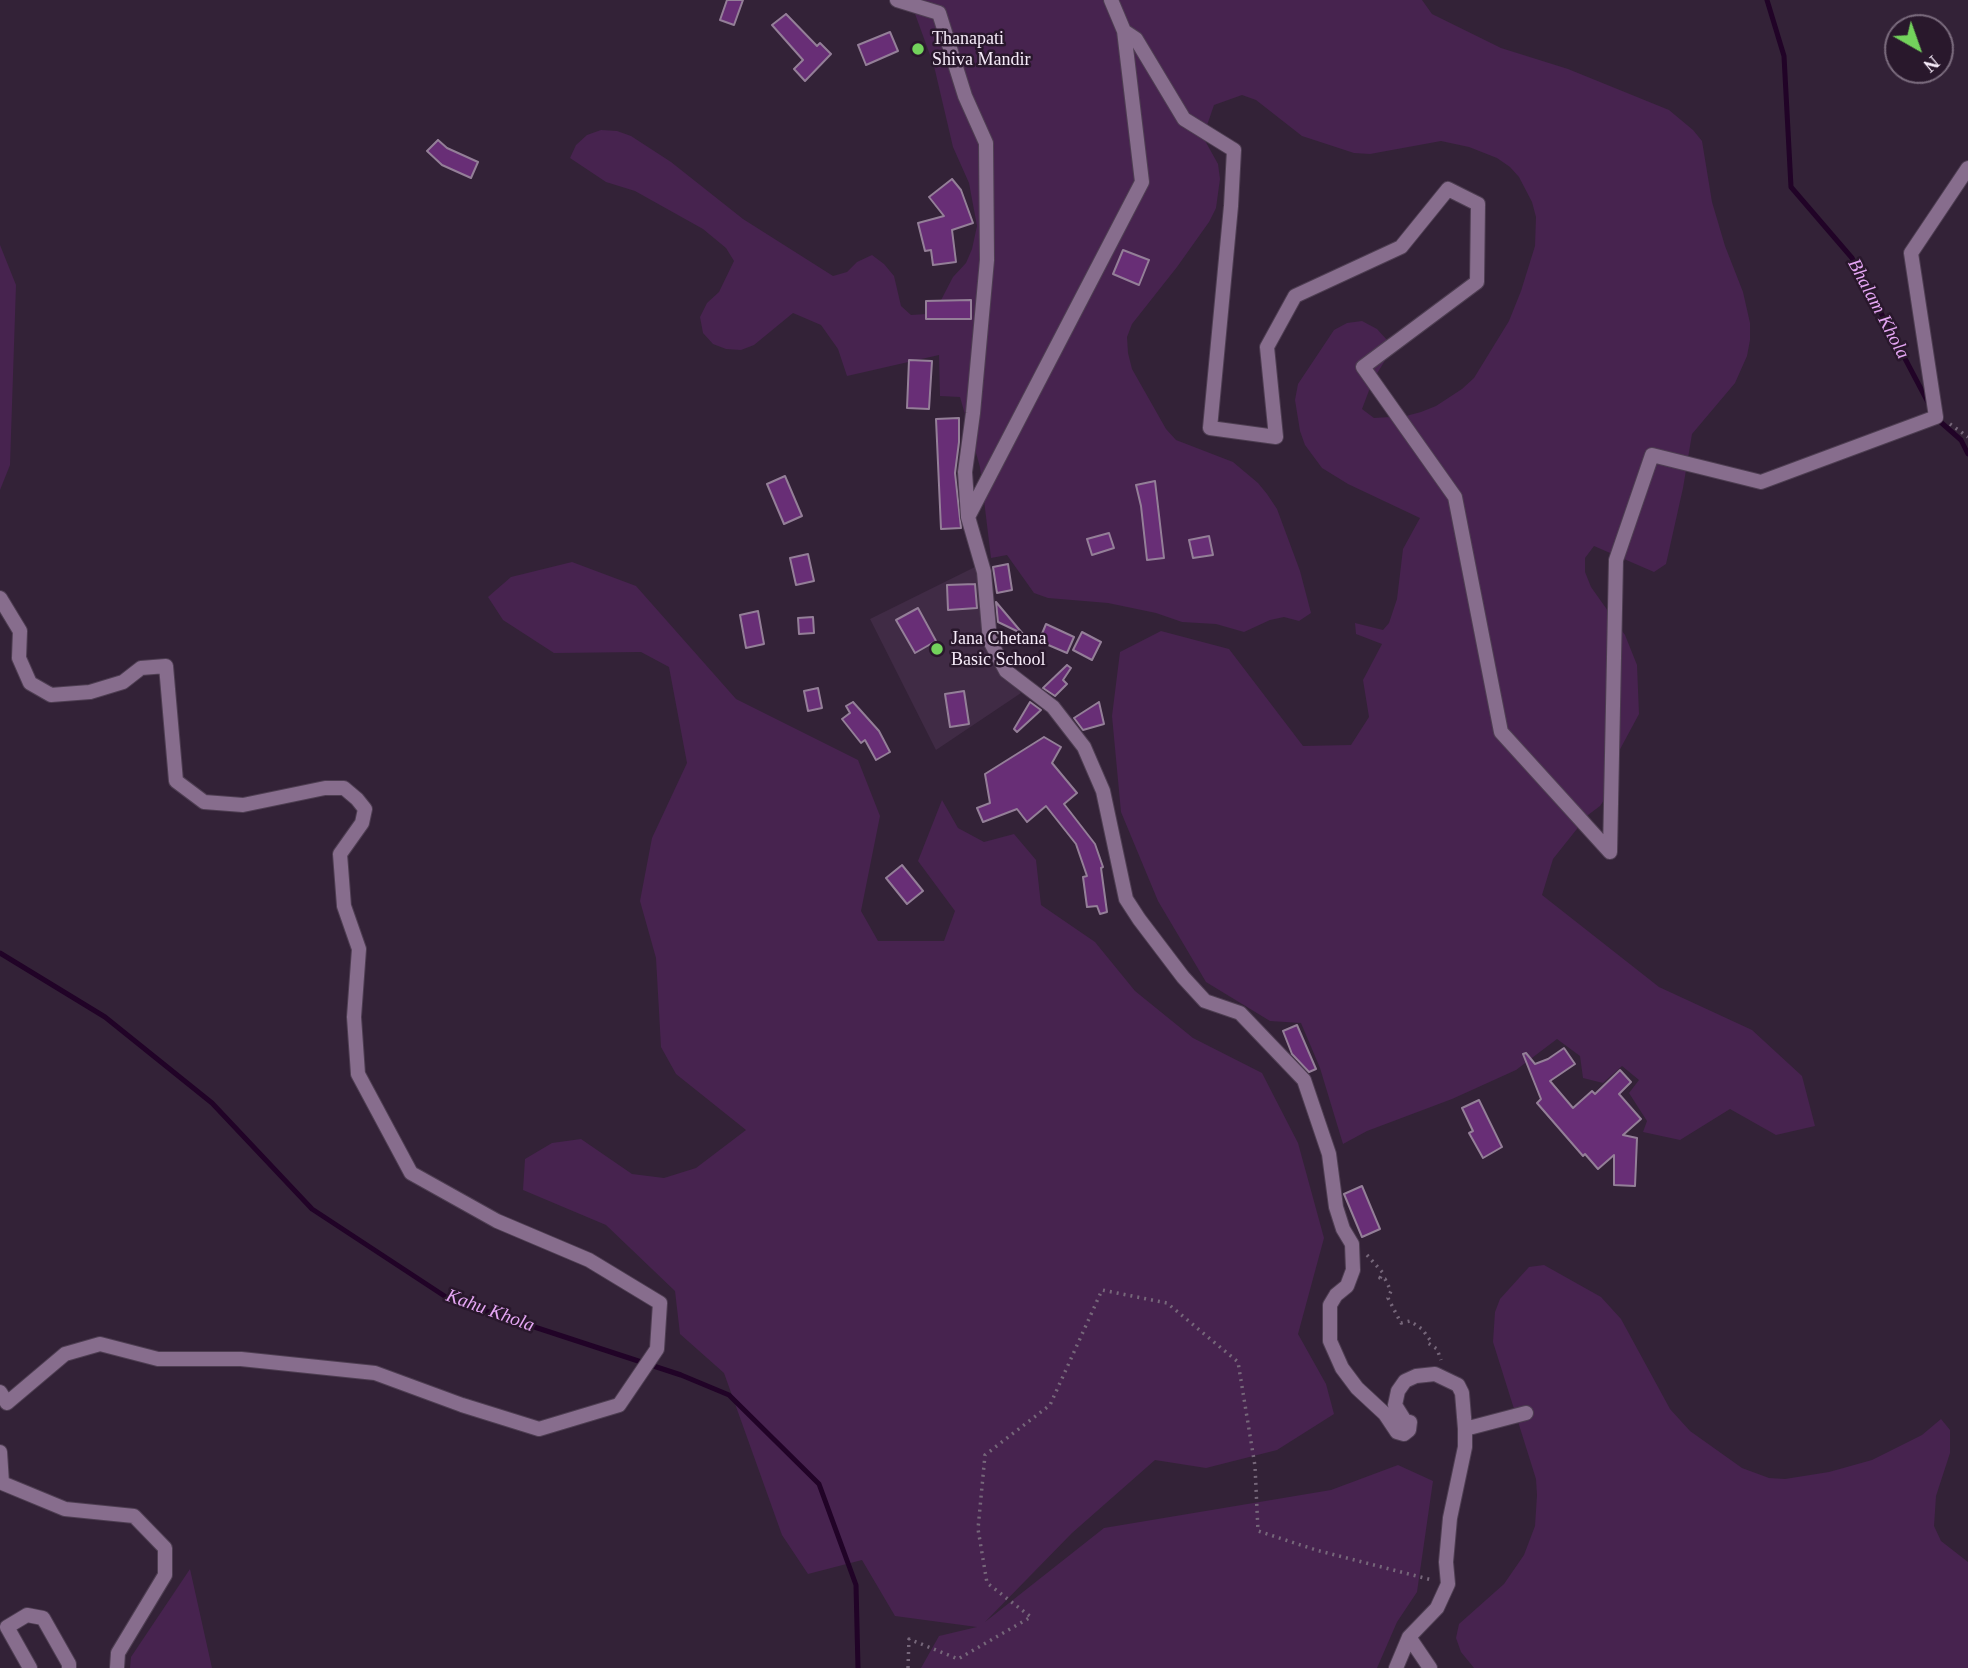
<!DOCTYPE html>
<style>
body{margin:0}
#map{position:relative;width:1968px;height:1668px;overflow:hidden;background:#332237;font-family:"Times New Roman",serif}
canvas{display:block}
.north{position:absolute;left:1884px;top:14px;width:70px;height:70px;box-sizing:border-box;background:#29182c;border:2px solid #7b6c7e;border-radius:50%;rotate:140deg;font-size:19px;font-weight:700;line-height:28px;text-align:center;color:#f6ebf9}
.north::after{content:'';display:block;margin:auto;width:24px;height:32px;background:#73d25c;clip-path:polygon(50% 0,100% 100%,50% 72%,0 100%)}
</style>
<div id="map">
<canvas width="1968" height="1668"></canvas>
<div class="north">N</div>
</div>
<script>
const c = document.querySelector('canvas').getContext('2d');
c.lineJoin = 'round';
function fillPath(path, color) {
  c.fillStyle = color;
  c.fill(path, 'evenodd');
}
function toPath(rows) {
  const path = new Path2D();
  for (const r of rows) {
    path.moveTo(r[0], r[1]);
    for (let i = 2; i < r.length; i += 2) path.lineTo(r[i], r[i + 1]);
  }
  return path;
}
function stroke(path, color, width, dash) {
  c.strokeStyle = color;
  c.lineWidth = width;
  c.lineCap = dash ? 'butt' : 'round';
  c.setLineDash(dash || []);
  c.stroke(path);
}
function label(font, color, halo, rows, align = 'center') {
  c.font = font + ' "Times New Roman",serif';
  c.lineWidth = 5;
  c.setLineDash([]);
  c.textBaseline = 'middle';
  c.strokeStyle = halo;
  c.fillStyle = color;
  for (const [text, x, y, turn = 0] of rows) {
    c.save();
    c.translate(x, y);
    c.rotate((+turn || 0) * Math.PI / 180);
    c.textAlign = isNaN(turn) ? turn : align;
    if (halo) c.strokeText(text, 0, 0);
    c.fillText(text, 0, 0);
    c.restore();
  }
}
const built = toPath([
 [977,566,995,665,1021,693,936,750,870,619]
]);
const green = toPath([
 [910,0,1422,0,1432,14,1501,48,1568,69,1669,110,1693,130,1702,141,1712,202,1725,246,1743,292,1750,323,1750,340,1747,356,1735,383,1692,434,1683,488,1666,564,1654,572,1594,546,1585,558,1585,572,1591,587,1625,635,1637,665,1639,714,1618,753,1615,784,1600,806,1588,815,1553,859,1542,895,1659,987,1752,1030,1802,1076,1815,1126,1776,1135,1730,1109,1680,1140,1643,1132,1647,1121,1629,1093,1639,1080,1622,1066,1603,1083,1583,1078,1580,1056,1557,1039,1516,1070,1452,1099,1367,1131,1343,1144,1320,1068,1301,1023,1270,1021,1206,982,1158,901,1121,812,1112,716,1120,652,1161,631,1229,649,1303,746,1351,745,1369,717,1363,680,1382,644,1356,634,1355,623,1383,630,1389,623,1397,599,1403,549,1420,518,1348,484,1322,468,1305,445,1300,431,1295,400,1298,384,1334,330,1347,323,1362,321,1377,329,1387,340,1389,354,1373,380,1362,409,1374,418,1406,416,1421,412,1436,406,1462,389,1474,378,1509,321,1521,291,1535,246,1536,217,1532,202,1519,177,1510,167,1497,158,1469,147,1441,141,1370,154,1354,153,1302,136,1256,100,1242,95,1214,105,1203,137,1218,164,1220,179,1216,208,1209,222,1177,267,1132,324,1127,337,1128,353,1132,369,1166,429,1176,440,1233,462,1258,483,1267,494,1277,509,1300,571,1311,613,1299,621,1284,617,1270,620,1244,632,1216,624,1182,622,1156,613,1108,603,1048,598,1034,593,1007,555,991,558,980,467,960,397,940,396,939,355,847,376,838,349,821,325,793,313,754,345,741,350,726,349,713,344,703,333,700,317,707,303,719,292,734,261,726,248,703,229,635,191,606,182,570,158,576,145,587,135,601,130,617,131,631,136,671,162,743,219,833,276,847,272,857,262,872,255,884,264,894,276,901,306,911,315,927,314,939,304,953,277,966,263,972,249,977,226,969,183,953,147,934,66],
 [0,245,16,285,10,465,0,490],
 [572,562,636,586,736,699,858,760,880,816,861,911,878,941,944,941,955,911,918,861,942,800,958,828,984,842,1014,834,1036,860,1041,905,1095,942,1135,991,1193,1038,1262,1073,1298,1143,1324,1238,1298,1334,1326,1384,1334,1414,1277,1450,1206,1468,1155,1460,1072,1533,985,1622,1104,1528,1331,1490,1398,1465,1433,1481,1417,1592,1397,1622,1377,1668,921,1668,939,1636,977,1627,895,1616,862,1560,808,1574,782,1535,724,1373,680,1334,675,1291,606,1225,523,1190,525,1159,552,1143,581,1139,632,1174,664,1178,696,1168,746,1130,676,1074,661,1047,656,958,640,901,652,838,687,763,669,667,641,652,554,653,503,620,488,597,511,577],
 [1544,1265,1601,1297,1621,1319,1670,1409,1690,1431,1742,1468,1769,1478,1785,1479,1829,1472,1872,1460,1922,1435,1941,1419,1950,1430,1950,1453,1936,1496,1934,1526,1941,1541,1968,1562,1968,1668,1474,1668,1461,1652,1456,1638,1459,1624,1504,1584,1524,1555,1535,1526,1537,1495,1536,1479,1493,1342,1495,1312,1500,1299,1529,1267],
 [190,1569,212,1668,130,1668,131,1657]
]);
const stream = toPath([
 [1767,0,1784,56,1791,187,1852,258,1930,406],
 [1936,418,1961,440,1968,454],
 [0,953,105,1017,212,1103,312,1209,449,1299,681,1375,729,1395,819,1484,856,1585,858,1668]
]);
const building = toPath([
 [727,0,743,0,734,25,720,20,727,0],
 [786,14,817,46,820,43,831,54,805,81,794,69,803,60,772,25,786,14],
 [890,32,898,51,866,65,858,45,890,32],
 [438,140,447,148,478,162,471,178,442,165,427,151,438,140],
 [952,179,961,190,973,223,952,230,956,262,933,265,931,250,925,251,918,223,944,216,929,197,952,179],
 [1123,250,1149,260,1139,285,1113,274,1123,250],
 [971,300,971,319,926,319,926,301,971,300],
 [909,360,932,361,929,409,907,408,909,360],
 [959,418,959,442,955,473,961,528,941,529,936,419,959,418],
 [785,476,802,516,784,524,767,484,785,476],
 [1155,481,1164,558,1147,560,1141,506,1136,485,1155,481],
 [1109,533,1114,548,1092,555,1087,539,1109,533],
 [1209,536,1213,555,1193,558,1189,540,1209,536],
 [808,554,814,581,796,585,790,558,808,554],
 [1008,564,1012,590,997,593,993,567,1008,564],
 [975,584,977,608,948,610,947,585,975,584],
 [996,602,1023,634,998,622,996,602],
 [918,608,936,641,915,653,896,620,918,608],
 [758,611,764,644,746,648,740,615,758,611],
 [813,617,814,633,799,634,798,618,813,617],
 [1046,624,1074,637,1067,653,1039,641,1046,624],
 [1082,632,1101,642,1092,660,1073,650,1082,632],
 [1067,665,1071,668,1063,680,1067,684,1055,696,1043,688,1067,665],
 [818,688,822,708,808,711,804,691,818,688],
 [964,691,969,724,950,727,945,694,964,691],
 [853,702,879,731,890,752,876,760,865,740,861,743,842,719,850,713,846,706,853,702],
 [1030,702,1041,710,1017,732,1014,729,1030,702],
 [1099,702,1104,724,1083,730,1074,718,1099,702],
 [1044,737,1061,747,1052,763,1077,793,1064,804,1095,844,1103,867,1101,868,1107,912,1100,914,1097,906,1087,907,1083,877,1087,876,1076,844,1046,806,1027,822,1017,809,983,822,977,808,990,803,985,774,1044,737],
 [902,865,923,891,907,904,886,878,902,865],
 [1297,1025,1316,1069,1309,1072,1292,1054,1283,1031,1297,1025],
 [1564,1048,1575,1064,1550,1081,1573,1108,1592,1091,1595,1094,1620,1070,1631,1082,1619,1094,1641,1119,1623,1135,1637,1138,1635,1186,1614,1185,1614,1155,1598,1169,1585,1154,1583,1156,1537,1103,1541,1099,1523,1054,1526,1053,1535,1064,1548,1059,1564,1048],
 [1479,1100,1502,1147,1483,1158,1469,1133,1473,1131,1462,1108,1479,1100],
 [1362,1186,1380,1229,1362,1237,1344,1194,1362,1186]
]);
const path = toPath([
 [1950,424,1968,437],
 [1367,1255,1383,1273,1380,1278,1385,1279,1391,1291,1388,1298,1401,1323,1410,1321,1422,1329,1430,1340,1428,1343,1437,1349,1441,1360],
 [908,1668,909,1639,958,1659,1031,1617,987,1583,978,1529,985,1455,1050,1405,1102,1290,1167,1303,1238,1362,1255,1466,1258,1531,1316,1550,1432,1580]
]);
const street = toPath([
 [897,0,939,13,965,96,986,143,987,260,973,413,965,472,968,516],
 [1111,0,1124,31,1142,182,968,517,984,572,990,641,1006,671,1053,707,1084,747,1103,791,1126,899,1139,919,1183,977,1205,1001,1240,1013,1304,1080,1329,1154,1336,1207,1343,1229,1352,1244,1353,1270,1347,1286,1336,1295,1330,1305,1330,1341,1342,1368,1357,1388,1385,1414,1397,1432,1404,1434,1409,1430,1410,1422,1405,1421,1395,1405,1398,1391,1405,1381,1416,1376,1435,1374,1458,1385,1462,1393,1465,1429,1526,1413],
 [1124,31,1136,39,1184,119,1234,150,1231,206,1210,428,1276,437,1267,347,1295,296,1401,247,1448,189,1478,204,1477,282,1363,367,1455,497,1501,732,1610,852,1616,560,1652,455,1761,482,1936,417,1911,253,1968,168],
 [0,598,20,631,19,658,30,683,51,695,90,692,123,682,141,668,166,666,176,781,204,802,243,805,325,788,344,788,357,799,365,809,362,823,340,854,344,906,359,949,354,1017,358,1074,411,1173,497,1221,589,1260,660,1303,657,1349,619,1405,539,1429,462,1405,375,1373,241,1359,158,1359,100,1344,65,1354,7,1403,0,1392],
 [0,1452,2,1483,65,1509,134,1516,165,1548,165,1575,118,1653,117,1668],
 [1409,1637,1430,1668],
 [30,1668,7,1627,27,1615,43,1618,69,1664,69,1668],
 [1396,1668,1409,1637,1437,1608,1448,1584,1446,1562,1450,1518,1465,1447,1465,1429]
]);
const markers = [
 [918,49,7,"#73d25c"],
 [937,649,7,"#73d25c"]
];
const poiNames = [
 ["Thanapati",932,39],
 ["Shiva Mandir",932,60],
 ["Jana Chetana",951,639],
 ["Basic School",951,660]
];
const waterNames = [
 ["Bhalam Khola",1878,309,62],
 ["Kahu Khola",490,1311,20]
];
fillPath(built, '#402b45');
fillPath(green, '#47234f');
stroke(stream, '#210327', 5);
fillPath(building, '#682e76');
stroke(building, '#947f98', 2);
stroke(street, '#4e3e52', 16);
stroke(path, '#76677a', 3.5, [2, 5]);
stroke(street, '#876d8d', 14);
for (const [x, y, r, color] of markers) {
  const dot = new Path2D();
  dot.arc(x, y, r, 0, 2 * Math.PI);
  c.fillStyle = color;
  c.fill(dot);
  stroke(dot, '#29182c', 2.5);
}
label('18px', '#f6ebf9', '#29182c', poiNames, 'left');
label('italic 19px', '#e5a6f4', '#29182c', waterNames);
</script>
